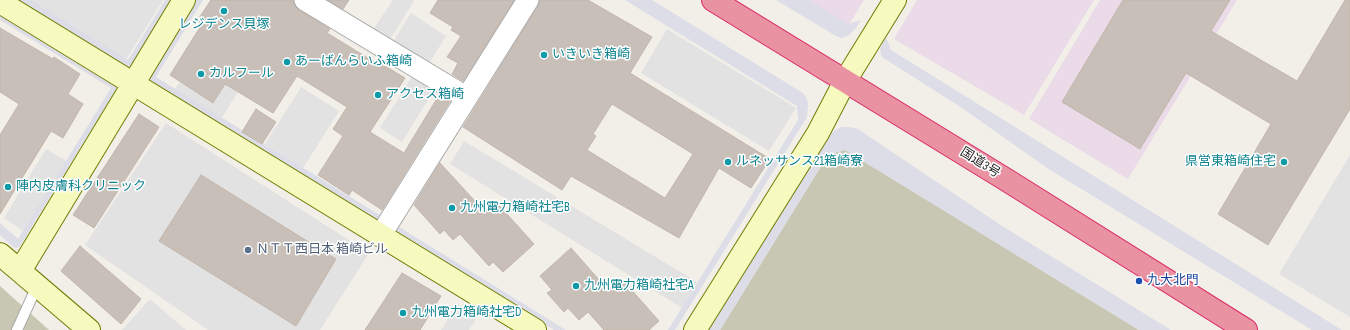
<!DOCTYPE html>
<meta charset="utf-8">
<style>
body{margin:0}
canvas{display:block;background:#f2efe9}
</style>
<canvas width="1350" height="330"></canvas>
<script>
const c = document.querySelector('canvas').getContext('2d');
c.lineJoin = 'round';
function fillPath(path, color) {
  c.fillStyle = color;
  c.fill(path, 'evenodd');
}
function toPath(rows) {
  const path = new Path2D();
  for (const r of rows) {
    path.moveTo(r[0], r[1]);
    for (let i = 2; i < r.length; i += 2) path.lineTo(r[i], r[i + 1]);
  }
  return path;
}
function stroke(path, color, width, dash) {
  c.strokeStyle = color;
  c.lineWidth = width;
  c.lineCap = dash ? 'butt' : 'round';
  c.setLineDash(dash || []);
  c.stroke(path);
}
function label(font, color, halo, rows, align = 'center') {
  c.font = font + ' "Sofia Sans Condensed","Noto Sans JP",sans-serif';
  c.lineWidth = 3;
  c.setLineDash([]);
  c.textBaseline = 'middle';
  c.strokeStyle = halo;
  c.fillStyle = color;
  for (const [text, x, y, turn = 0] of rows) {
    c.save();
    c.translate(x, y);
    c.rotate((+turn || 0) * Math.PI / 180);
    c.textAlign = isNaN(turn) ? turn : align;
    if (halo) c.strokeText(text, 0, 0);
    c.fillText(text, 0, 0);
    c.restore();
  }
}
const industrial = toPath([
 [804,0,864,0,848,26],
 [917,0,1094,0,1024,115,894,39],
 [1100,0,1237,0,1128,179,1029,119]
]);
const construction = toPath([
 [845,150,1139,330,720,330,828,155],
 [0,286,49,330,0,330]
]);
const parking = toPath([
 [26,0,163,0,125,61],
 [393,0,412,0,414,1,389,41,372,31],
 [411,13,446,36,428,65,392,43],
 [667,29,796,108,769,151,641,73],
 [244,55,256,63,221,119,175,89,180,82,213,103],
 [414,73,436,87,402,142,380,128],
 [301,87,339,111,303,168,265,144],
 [166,123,369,253,320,330,208,330,85,245],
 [464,141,697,282,682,308,450,164],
 [46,149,67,161,23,231,4,218],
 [1350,155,1350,317,1279,274],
 [150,299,186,330,122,330],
 [457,304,478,316,469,330,441,330]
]);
const plaza = toPath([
 [19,0,31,0,128,60,165,0,171,0,131,66,127,67],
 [196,0,203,0,156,77,566,330,554,330,151,81,149,77],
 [625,0,652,0,803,93,807,99,808,105,807,117,675,330,668,330,798,120,797,106],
 [776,0,809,0,848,24,861,20,856,28,849,35,842,38,836,36],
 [0,12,117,86,115,91,20,246,17,248,13,247,0,235,0,223,18,239,111,88,0,20],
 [886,37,891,50,1342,330,1312,330,1047,168,962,108,882,57,880,50,882,45],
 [842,127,849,127,858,129,1002,226,1171,330,1139,330,845,150,828,155,720,330,709,330,828,136,835,130]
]);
const building = toPath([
 [211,0,293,0,295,6,299,10,330,29,327,33,381,66,382,64,405,78,370,132,404,153,439,95,450,101,382,210,352,190,349,195,318,175,343,136,333,129,347,107,297,76,273,113,225,84,213,103,170,75,202,24,197,21,211,0],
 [328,0,349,0,343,9,328,0],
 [438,0,514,0,463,81,452,74,458,63,447,57,461,36,451,30,453,27,430,13,438,0],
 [540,0,588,0,652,37,630,73,770,159,751,188,719,168,679,238,571,176,562,190,463,127,538,6,540,0],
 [612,104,693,154,665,198,587,150,596,136,593,134,612,104],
 [1123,0,1230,0,1211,31,1297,81,1345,0,1350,0,1350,109,1268,245,1218,214,1271,124,1186,73,1140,149,1062,102,1123,0],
 [0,28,53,59,54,57,80,74,68,94,83,104,63,138,51,131,0,214,0,135,19,104,0,92,0,28],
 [256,109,276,122,262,144,242,132,256,109],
 [139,114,159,127,94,228,73,215,139,114],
 [440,163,485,212,496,202,534,244,503,272,493,262,489,266,460,234,453,240,444,230,440,234,414,205,440,163],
 [201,175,336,259,296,326,159,241,201,175],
 [80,246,141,299,121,324,61,271,80,246],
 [571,248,608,290,621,278,659,321,649,330,604,330,588,312,579,320,568,308,564,312,547,293,552,290,540,276,571,248],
 [402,273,441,296,420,330,365,330,402,273]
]);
const lane = toPath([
 [17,330,37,286]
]);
const street = toPath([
 [305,0,466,97],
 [380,236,528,0]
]);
const secondary = toPath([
 [0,2,535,330],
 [0,254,89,330],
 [20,271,184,0],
 [695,330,818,133,845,81,895,0]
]);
const highway = toPath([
 [713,0,1005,179,1246,330]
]);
const markers = [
 [224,11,4,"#0f9aa8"],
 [544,55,4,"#0f9aa8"],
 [287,62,4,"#0f9aa8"],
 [201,74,4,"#0f9aa8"],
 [378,95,4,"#0f9aa8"],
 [728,162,4,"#0f9aa8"],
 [1284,162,4,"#0f9aa8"],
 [8,187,4,"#0f9aa8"],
 [452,208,4,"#0f9aa8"],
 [248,250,4,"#5c6f8a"],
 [1139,281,4,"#1a4fb4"],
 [576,286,4,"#0f9aa8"],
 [403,313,4,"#0f9aa8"]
];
const cultureNames = [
 ["レジデンス貝塚",224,25,"center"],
 ["いきいき箱崎",552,55],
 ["あーばんらいふ箱崎",295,62],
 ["カルフール",209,74],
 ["アクセス箱崎",386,95],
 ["ルネッサンス21箱崎寮",736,162],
 ["県営東箱崎住宅",1276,162,"right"],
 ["陣内皮膚科クリニック",16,187],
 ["九州電力箱崎社宅B",460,208],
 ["九州電力箱崎社宅A",584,286],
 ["九州電力箱崎社宅D",411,313]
];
const streetNames = [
 ["国道3号",980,163,32]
];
const serviceNames = [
 ["ＮＴＴ西日本 箱崎ビル",256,250]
];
const transitNames = [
 ["九大北門",1147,281]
];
fillPath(industrial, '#ebdbe8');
fillPath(construction, '#c7c7b4');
fillPath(parking, '#e2e2e2');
fillPath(plaza, '#dddde8');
fillPath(building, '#c7bfb8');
stroke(building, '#c4b6ab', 1);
stroke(lane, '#a9a9a9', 12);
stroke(street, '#a9a9a9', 23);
stroke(secondary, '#707d05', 24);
stroke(highway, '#dc2a67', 24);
stroke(lane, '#fff', 10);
stroke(street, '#fff', 21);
stroke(secondary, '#f7fabf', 22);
stroke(highway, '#e892a2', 22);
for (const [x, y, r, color] of markers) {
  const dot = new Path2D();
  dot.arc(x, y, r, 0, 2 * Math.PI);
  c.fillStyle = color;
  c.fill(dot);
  stroke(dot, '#fff', 1.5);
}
label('13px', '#0d838f', '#fff', cultureNames, 'left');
label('13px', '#222', '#fff', streetNames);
label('13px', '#4e5e75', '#fff', serviceNames, 'left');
label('13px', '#164399', '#fff', transitNames, 'left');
</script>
